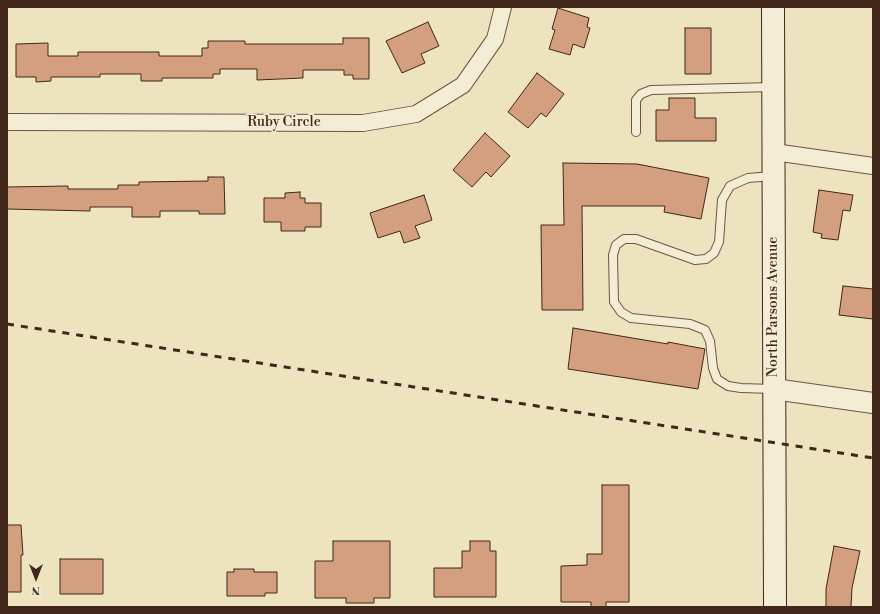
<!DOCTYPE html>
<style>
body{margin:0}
#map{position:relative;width:880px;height:614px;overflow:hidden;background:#eee3bf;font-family:"Libre Bodoni",serif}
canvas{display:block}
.frame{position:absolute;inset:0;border:8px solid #41261a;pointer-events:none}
.north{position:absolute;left:16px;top:558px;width:40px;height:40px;-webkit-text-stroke:3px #f4edd5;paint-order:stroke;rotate:180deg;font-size:11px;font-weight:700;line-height:16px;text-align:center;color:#41261a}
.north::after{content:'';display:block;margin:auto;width:14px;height:18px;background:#41261a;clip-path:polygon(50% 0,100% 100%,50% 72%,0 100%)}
</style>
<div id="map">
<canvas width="880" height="614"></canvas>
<div class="frame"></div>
<div class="north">N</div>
</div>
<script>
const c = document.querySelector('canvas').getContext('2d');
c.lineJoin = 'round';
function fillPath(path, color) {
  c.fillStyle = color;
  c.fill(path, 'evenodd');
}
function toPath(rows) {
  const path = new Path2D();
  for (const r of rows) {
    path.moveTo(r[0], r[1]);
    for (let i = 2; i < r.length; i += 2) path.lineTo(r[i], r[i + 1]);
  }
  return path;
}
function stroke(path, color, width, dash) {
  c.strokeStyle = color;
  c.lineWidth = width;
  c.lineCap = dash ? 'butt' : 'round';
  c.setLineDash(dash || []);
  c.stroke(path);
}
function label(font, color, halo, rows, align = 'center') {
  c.font = font + ' "Libre Bodoni",serif';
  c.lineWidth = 3.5;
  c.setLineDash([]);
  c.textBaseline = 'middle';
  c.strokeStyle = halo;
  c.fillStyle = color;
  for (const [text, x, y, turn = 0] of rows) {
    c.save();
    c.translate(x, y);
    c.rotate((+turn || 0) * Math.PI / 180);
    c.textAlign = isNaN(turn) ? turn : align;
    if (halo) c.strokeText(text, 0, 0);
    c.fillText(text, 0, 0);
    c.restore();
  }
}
const building = toPath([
 [558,8,589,18,587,27,590,28,584,48,573,44,570,55,549,49,555,30,552,29,558,8],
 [428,22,439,46,421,54,425,63,402,73,386,41,428,22],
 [685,28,711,28,711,74,685,74,685,28],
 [343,38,369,38,369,79,353,79,353,75,344,75,344,70,303,70,303,78,257,80,257,69,220,69,220,74,213,74,213,78,162,78,162,81,141,81,141,74,100,74,100,77,51,77,51,81,36,82,36,77,16,77,16,44,48,43,48,56,78,56,78,52,159,52,159,56,202,56,202,48,208,48,208,41,245,41,245,44,343,44,343,38],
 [537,73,564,94,546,117,541,113,528,128,508,112,537,73],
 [669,98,695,98,695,118,716,118,716,141,656,141,656,110,669,110,669,98],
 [485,133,510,156,491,177,486,172,472,187,453,170,485,133],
 [563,163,637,164,709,178,701,219,664,212,665,206,582,206,583,310,542,310,541,225,564,225,563,163],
 [208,177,224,177,225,214,199,214,199,211,160,211,160,217,132,217,132,207,90,207,90,211,7,209,7,187,68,186,68,189,118,189,118,185,139,185,139,182,208,181,208,177],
 [819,190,853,195,850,211,843,210,838,240,821,238,822,234,813,232,819,190],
 [300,192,300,198,305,198,305,203,321,203,321,227,305,227,305,231,281,231,281,222,264,222,264,198,285,198,285,193,300,192],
 [424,195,432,220,415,226,420,238,404,243,400,231,378,238,370,213,424,195],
 [843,286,873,289,873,319,839,315,843,286],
 [573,328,668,344,668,342,705,349,698,389,568,369,573,328],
 [602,485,629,485,629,602,606,602,606,607,591,607,591,602,561,602,561,566,587,565,587,554,602,554,602,485],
 [7,525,21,525,23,555,21,555,21,592,7,592,7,525],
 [333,541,390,541,390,598,374,598,374,603,346,603,346,598,315,598,315,561,333,561,333,541],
 [470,541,490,541,490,551,496,551,496,597,434,597,434,568,462,568,462,551,470,551,470,541],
 [834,546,860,551,852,588,851,607,826,607,826,589,834,546],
 [60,559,103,559,103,594,60,594,60,559],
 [234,569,254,569,254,572,277,572,277,593,265,593,265,596,227,596,227,572,234,572,234,569]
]);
const service = toPath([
 [636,132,636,100,641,94,651,90,773,87],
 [772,176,748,178,730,186,722,200,719,242,714,253,706,259,695,260,636,239,624,239,616,245,613,255,614,302,621,312,631,318,690,324,705,330,710,341,713,368,717,379,728,386,741,388,773,389]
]);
const minor = toPath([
 [7,122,363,123,416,114,463,85,495,39,503,7],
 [774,152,873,166]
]);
const tertiary = toPath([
 [774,389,873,403]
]);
const secondary = toPath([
 [773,7,775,607]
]);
const rail = toPath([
 [7,324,873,458]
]);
const streetNames = [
 ["Ruby Circle",284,123],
 ["North Parsons Avenue",774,307,-90]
];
fillPath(building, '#d49f7e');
stroke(building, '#41261a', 1);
stroke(service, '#6c5543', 10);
stroke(minor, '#6c5543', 18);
stroke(tertiary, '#6c5543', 22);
stroke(secondary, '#41261a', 24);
stroke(service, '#f4edd5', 8);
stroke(minor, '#f4edd5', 16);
stroke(tertiary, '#f4edd5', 20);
stroke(secondary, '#f4edd5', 22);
stroke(rail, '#41261a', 3, [7, 7]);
label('14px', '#41261a', '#f4edd5', streetNames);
</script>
